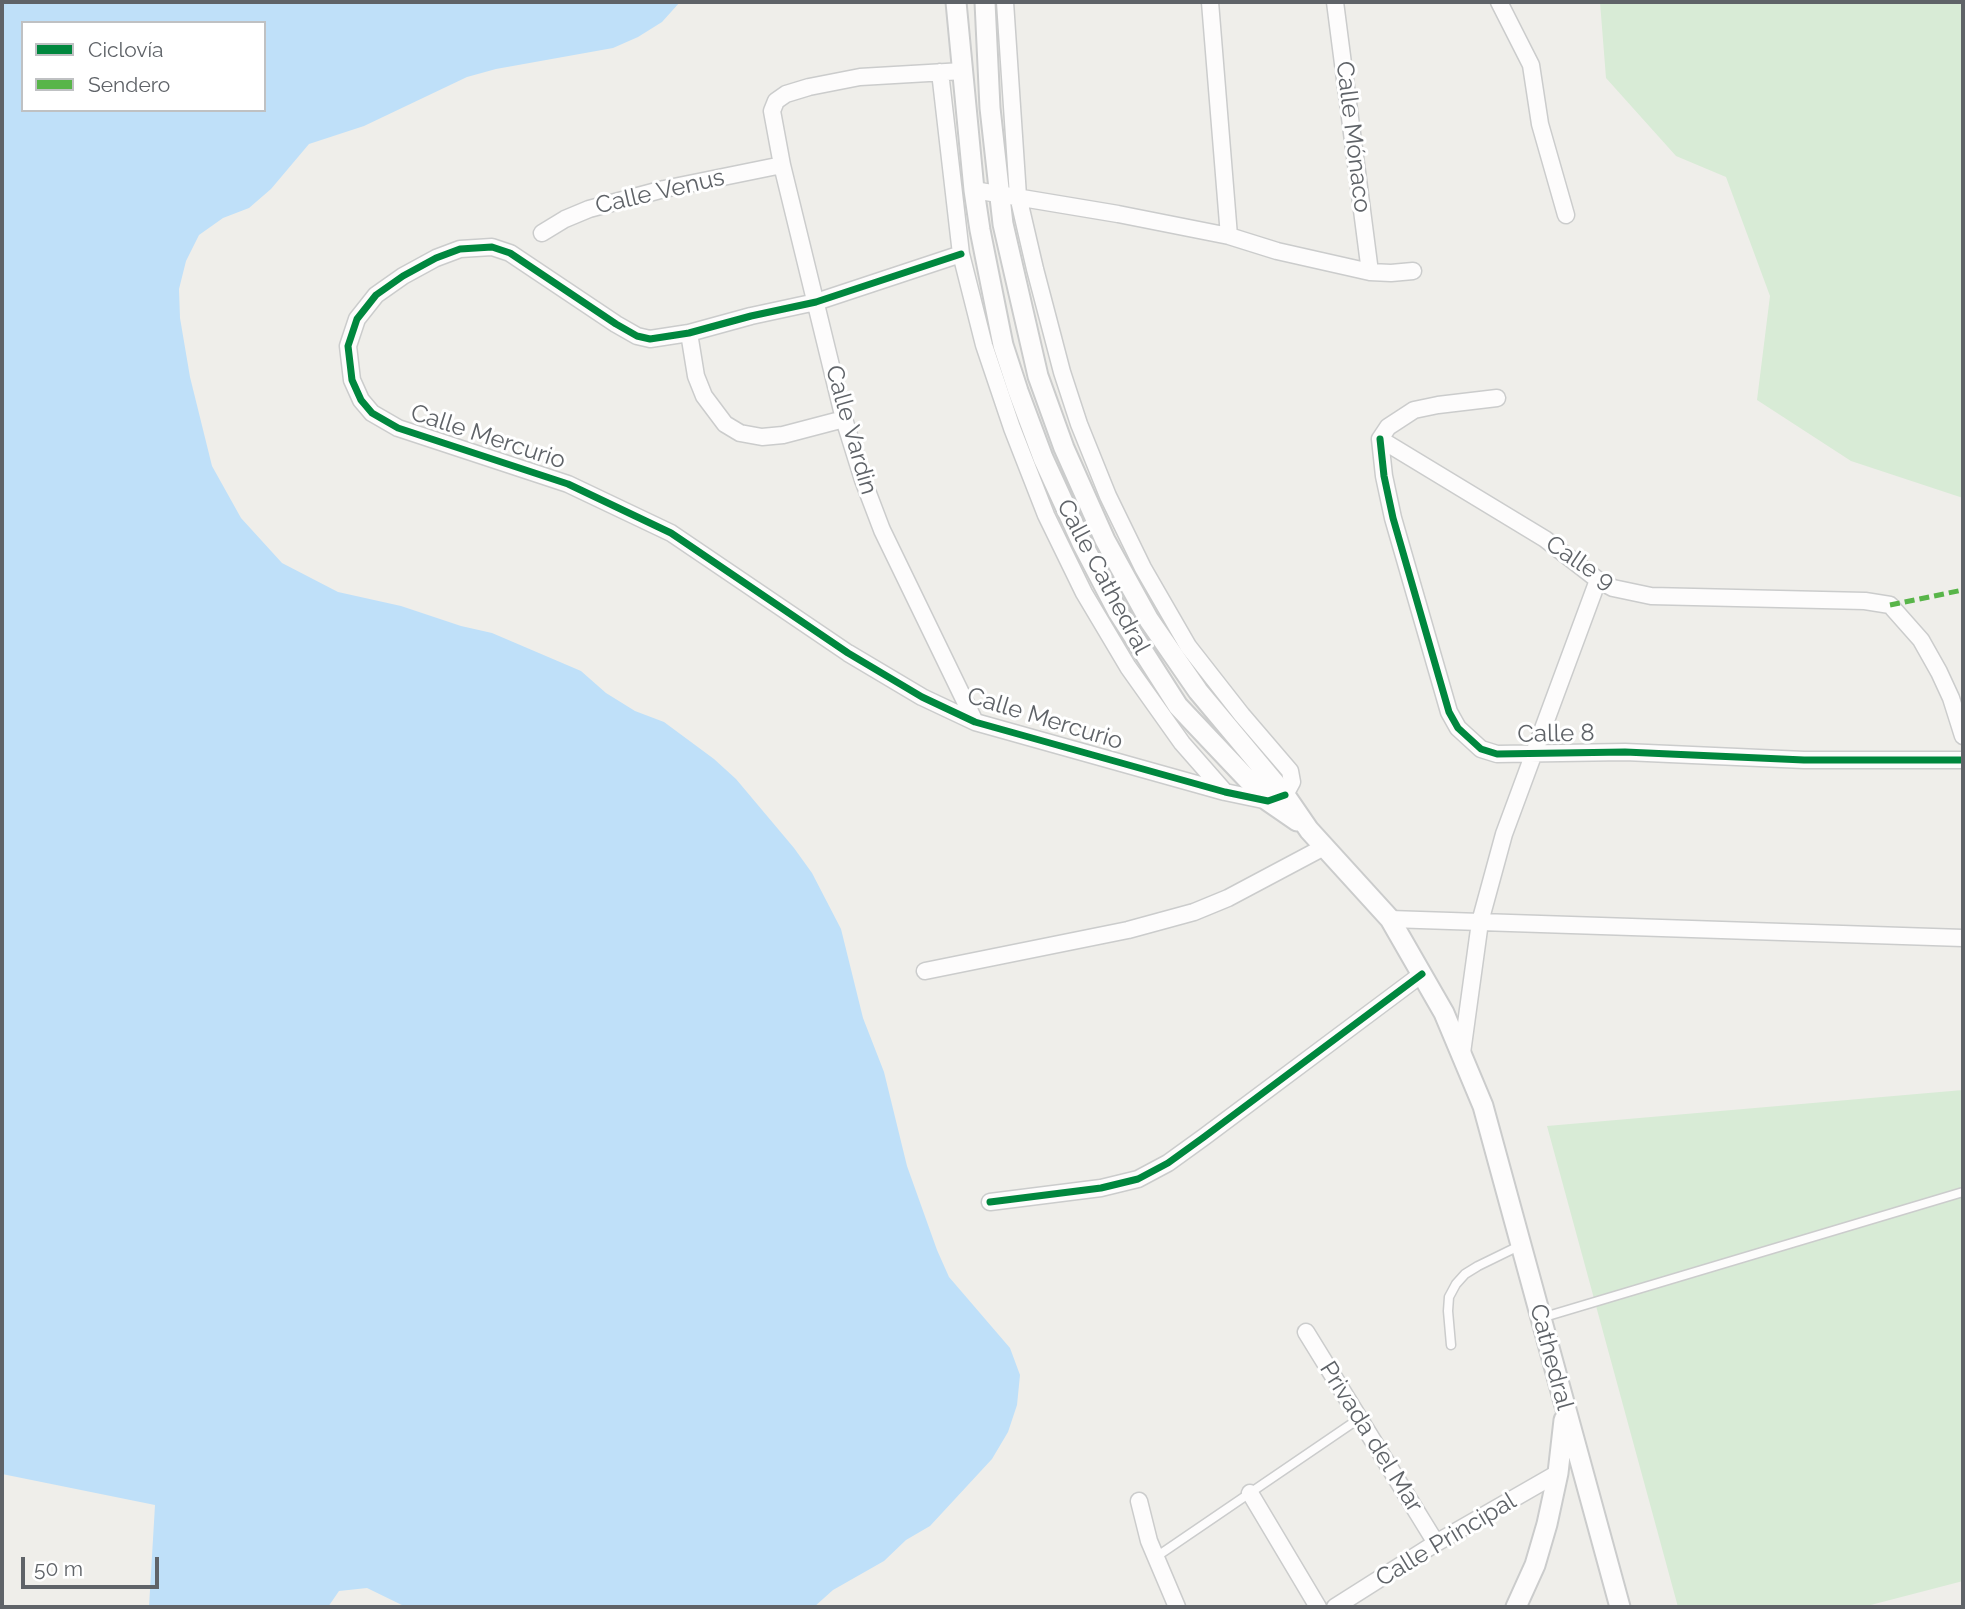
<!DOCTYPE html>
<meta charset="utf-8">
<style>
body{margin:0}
#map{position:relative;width:1965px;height:1609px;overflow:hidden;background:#efeeea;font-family:Raleway,sans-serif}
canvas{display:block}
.frame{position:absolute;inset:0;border:4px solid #5f6368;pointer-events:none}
.legend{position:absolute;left:21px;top:21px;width:245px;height:91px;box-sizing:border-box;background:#fff;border:2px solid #bfc1c3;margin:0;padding:9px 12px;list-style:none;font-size:21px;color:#5f6368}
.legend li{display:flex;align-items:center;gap:14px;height:35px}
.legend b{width:35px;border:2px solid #bfc1c3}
.scale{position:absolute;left:21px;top:1557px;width:138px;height:32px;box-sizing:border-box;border:4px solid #5f6368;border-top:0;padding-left:9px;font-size:21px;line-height:24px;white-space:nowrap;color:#5f6368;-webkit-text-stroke:5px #fff;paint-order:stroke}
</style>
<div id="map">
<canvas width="1965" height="1609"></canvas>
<div class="frame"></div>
<ul class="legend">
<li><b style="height:9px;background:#00873e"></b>Ciclovía</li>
<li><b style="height:9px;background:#58b549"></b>Sendero</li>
</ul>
<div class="scale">50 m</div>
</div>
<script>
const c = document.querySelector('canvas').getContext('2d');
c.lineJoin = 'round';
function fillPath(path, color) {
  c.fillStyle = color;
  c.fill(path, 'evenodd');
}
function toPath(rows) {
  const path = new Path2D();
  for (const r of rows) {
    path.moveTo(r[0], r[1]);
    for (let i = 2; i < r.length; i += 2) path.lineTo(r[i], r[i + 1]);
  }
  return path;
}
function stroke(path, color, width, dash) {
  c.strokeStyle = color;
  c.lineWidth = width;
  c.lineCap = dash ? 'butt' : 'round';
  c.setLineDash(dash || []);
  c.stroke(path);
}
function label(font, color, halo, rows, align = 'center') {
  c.font = font + ' Raleway,sans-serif';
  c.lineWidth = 6;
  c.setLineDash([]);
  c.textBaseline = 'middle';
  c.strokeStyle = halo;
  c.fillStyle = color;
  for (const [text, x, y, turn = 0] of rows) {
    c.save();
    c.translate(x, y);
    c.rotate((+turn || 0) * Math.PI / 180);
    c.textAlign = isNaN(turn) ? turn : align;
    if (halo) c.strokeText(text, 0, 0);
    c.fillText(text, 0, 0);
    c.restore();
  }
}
const green = toPath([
 [1600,2,1963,2,1963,498,1851,461,1757,400,1770,296,1726,177,1676,156,1606,78],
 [1963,1090,1963,1581,1863,1607,1678,1607,1547,1126]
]);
const water = toPath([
 [2,2,680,2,662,22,638,37,613,48,496,69,467,77,364,126,309,144,271,189,249,208,223,218,199,235,186,261,179,289,180,318,190,377,212,466,241,518,282,563,338,592,401,606,461,626,492,633,581,671,606,693,635,711,664,722,714,759,736,779,794,848,812,873,841,929,863,1018,884,1072,907,1166,937,1250,949,1277,1010,1348,1020,1375,1017,1405,1008,1432,992,1459,930,1526,906,1540,884,1561,833,1590,814,1607,406,1607,367,1588,339,1591,328,1607,149,1607,155,1505,2,1474],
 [23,23,264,23,264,110,23,110]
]);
const service = toPath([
 [1541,1318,1963,1192],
 [1451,1345,1448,1311,1449,1297,1456,1284,1465,1274,1478,1266,1521,1245],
 [1156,1557,1360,1418]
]);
const minor = toPath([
 [1210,2,1229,236],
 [1335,2,1370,272],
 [1499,2,1531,65,1540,124,1566,215],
 [963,71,860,77,809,87,786,94,776,101,772,111,782,165,844,419,863,480,882,530,975,722],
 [940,72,961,254,984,345,1012,428,1046,515,1084,593,1128,667,1182,743,1225,792],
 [974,190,1118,214,1229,236,1277,251,1370,272,1391,273,1413,271],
 [542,233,565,219,589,209,664,189,782,165],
 [961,254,816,302,751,316,689,333,650,339,637,336,616,324,510,253,492,247,460,249,436,258,403,276,376,295,357,319,348,346,352,380,361,400,372,413,398,428,568,484,671,533,848,653,922,697,975,722,1225,792,1268,801,1285,795,1292,782,1290,771,1242,715,1188,646,1143,568,1108,496,1079,424,1062,372,1035,269,1018,196,1005,2],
 [689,333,696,376,704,396,725,424,740,433,762,437,783,435,844,419],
 [1380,439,1384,476,1393,518,1449,712,1458,728,1481,749,1497,754,1625,752,1804,760,1963,760],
 [1380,439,1545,539,1598,580,1613,588,1651,596,1865,601,1890,605,1921,640,1939,672,1951,698,1963,736],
 [1380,439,1388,427,1414,410,1438,405,1497,398],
 [1390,919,1963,938],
 [925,971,1128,930,1194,912,1228,898,1324,847],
 [1462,1053,1480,922,1504,834,1598,580],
 [990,1202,1101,1188,1138,1179,1168,1163,1204,1137,1422,974],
 [1306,1332,1436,1543],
 [1250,1493,1318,1607],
 [1139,1501,1149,1541,1177,1607],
 [1335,1607,1436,1543,1558,1473]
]);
const tertiary = toPath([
 [956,2,974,190,980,230,1003,345,1018,391,1043,458,1082,543,1118,612,1178,706,1268,801,1297,821],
 [985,2,990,108,1003,224,1038,376,1064,448,1105,540,1149,620,1198,691,1285,795,1309,830,1390,919,1444,1013,1483,1106,1620,1607],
 [1516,1607,1535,1565,1547,1524,1558,1473,1564,1420]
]);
const quiet = toPath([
 [1890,605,1963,590]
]);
const cycleway = toPath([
 [961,254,816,302,751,316,689,333,650,339,637,336,616,324,510,253,492,247,460,249,436,258,403,276,376,295,357,319,348,346,352,380,361,400,372,413,398,428,568,484,671,533,848,653,922,697,975,722,1225,792,1268,801,1285,795],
 [1380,439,1384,476,1393,518,1449,712,1458,728,1481,749,1497,754,1625,752,1804,760,1963,760],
 [990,1202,1101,1188,1138,1179,1168,1163,1204,1137,1422,974]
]);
const streetNames = [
 ["Calle Mónaco",1353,137,83],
 ["Calle Venus",660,192,-13],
 ["Calle Vardin",851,430,74],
 ["Calle Mercurio",488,437,18],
 ["Calle 9",1580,563,34],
 ["Calle Cathedral",1103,577,62],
 ["Calle Mercurio",1045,719,17],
 ["Calle 8",1556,734,-1],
 ["Cathedral",1551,1357,75],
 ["Privada del Mar",1371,1437,58],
 ["Calle Principal",1446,1540,-31]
];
fillPath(green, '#d8ebd6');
fillPath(water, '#bfe0f9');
stroke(service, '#cbcccc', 11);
stroke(minor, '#cbcccc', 19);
stroke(tertiary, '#cbcccc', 23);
stroke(service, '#fdfcfc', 8);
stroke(minor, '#fdfcfc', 16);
stroke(tertiary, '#fdfcfc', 19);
stroke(quiet, '#58b549', 5, [10, 5]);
stroke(cycleway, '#00873e', 7);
label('24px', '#5f6368', '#fff', streetNames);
</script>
